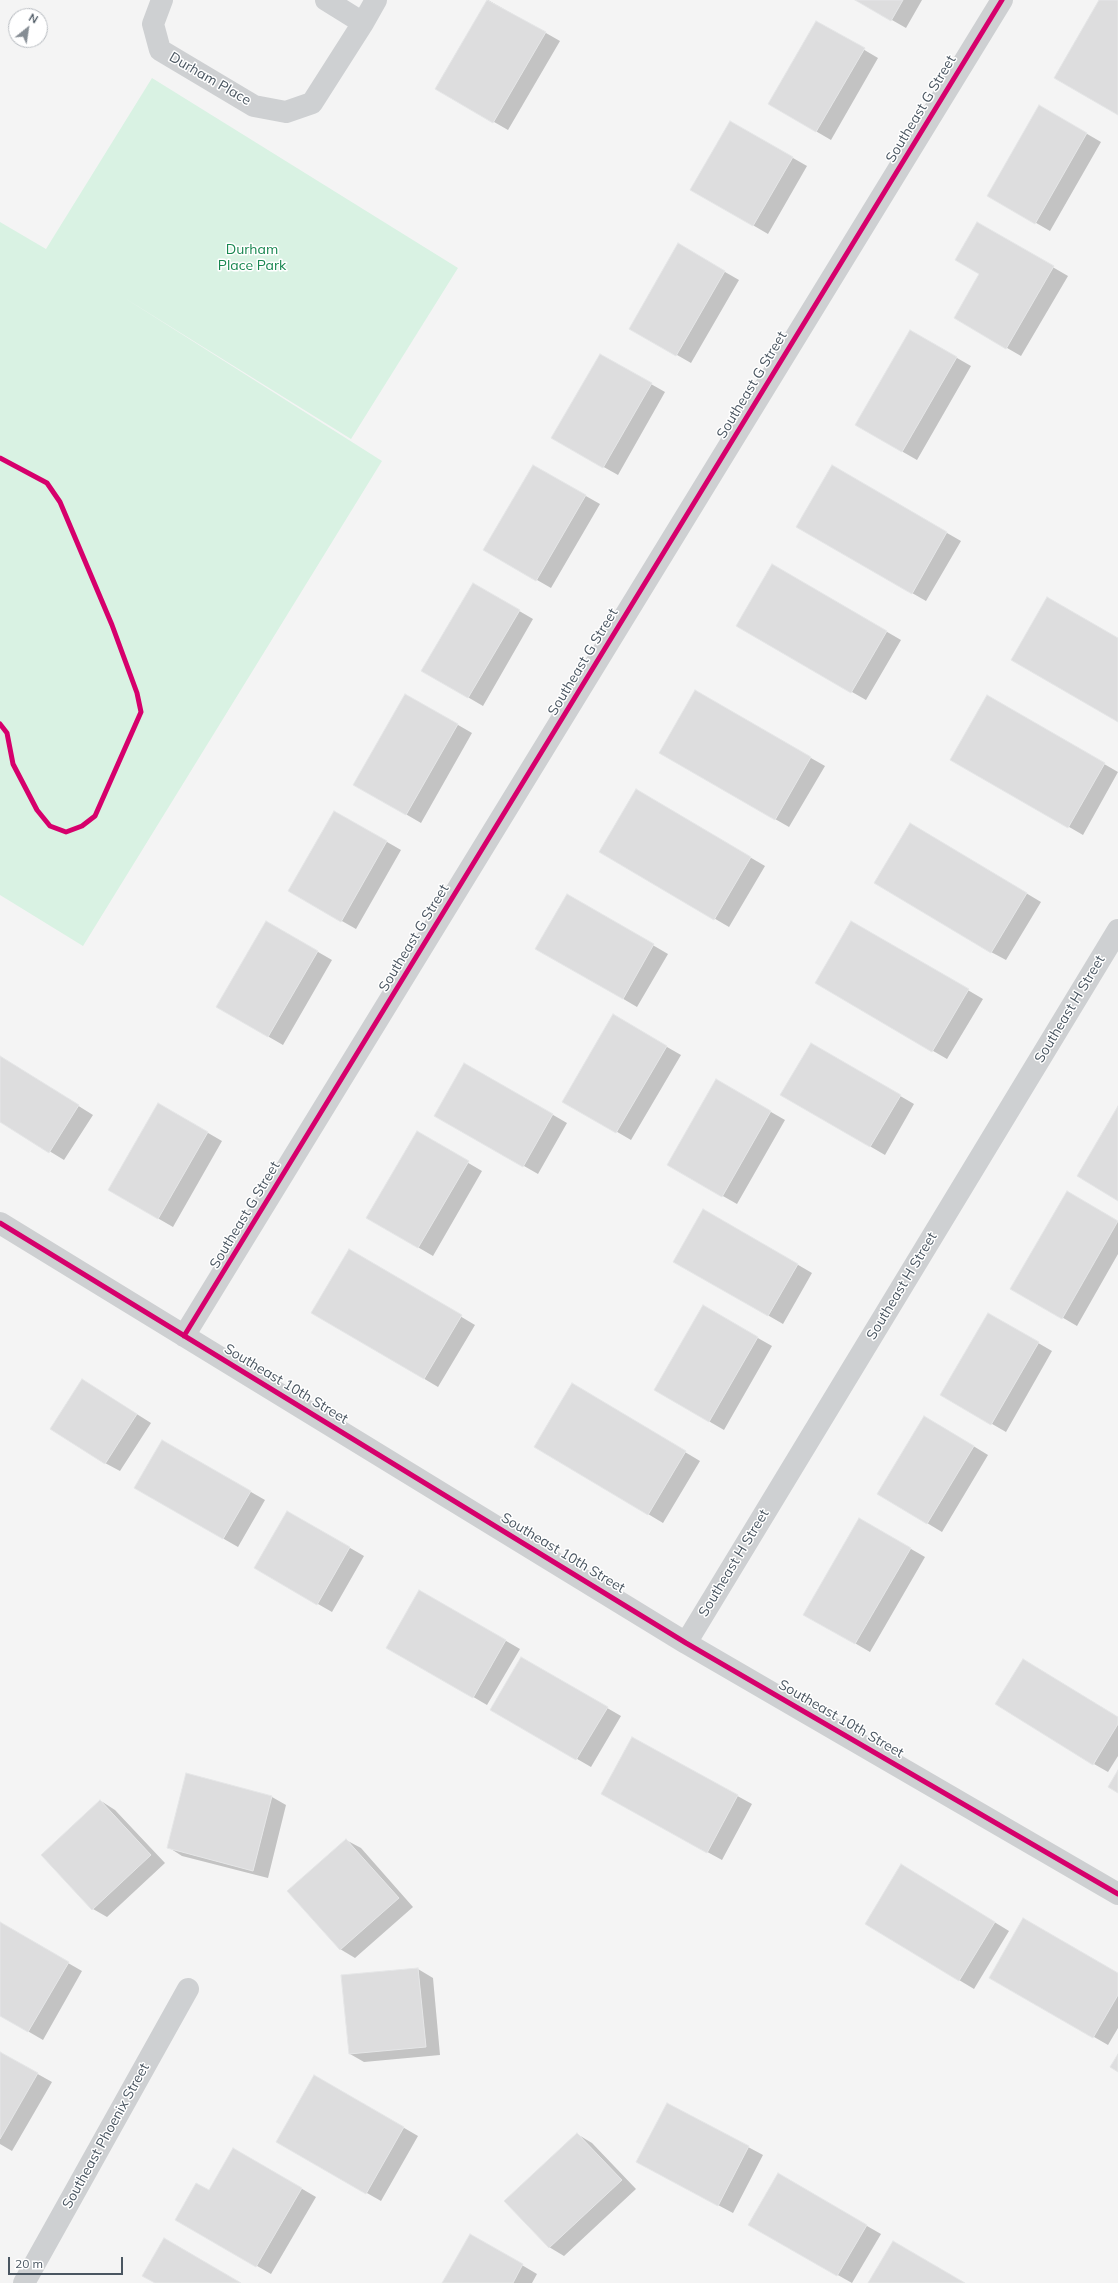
<!DOCTYPE html>
<style>
body{margin:0}
#map{position:relative;width:1118px;height:2283px;overflow:hidden;background:#f4f4f4;font-family:Mulish,sans-serif}
canvas{display:block}
.north{position:absolute;left:8px;top:8px;width:40px;height:40px;box-sizing:border-box;background:#fff;border:1px solid #b7bbc0;border-radius:50%;rotate:30deg;font-size:11px;font-weight:700;line-height:16px;text-align:center;color:#4a5661}
.north::after{content:'';display:block;margin:auto;width:14px;height:18px;background:#868d94;clip-path:polygon(50% 0,100% 100%,50% 72%,0 100%)}
.scale{position:absolute;left:8px;top:2257px;width:115px;height:18px;box-sizing:border-box;border:2px solid #4a5661;border-top:0;padding-left:5px;font-size:12px;line-height:14px;white-space:nowrap;color:#4a5661;-webkit-text-stroke:3px #fff;paint-order:stroke}
</style>
<div id="map">
<canvas width="1118" height="2283"></canvas>
<div class="north">N</div>
<div class="scale">20 m</div>
</div>
<script>
const c = document.querySelector('canvas').getContext('2d');
c.lineJoin = 'round';
function fillPath(path, color) {
  c.fillStyle = color;
  c.fill(path, 'evenodd');
}
function toPath(rows) {
  const path = new Path2D();
  for (const r of rows) {
    path.moveTo(r[0], r[1]);
    for (let i = 2; i < r.length; i += 2) path.lineTo(r[i], r[i + 1]);
  }
  return path;
}
function stroke(path, color, width, dash) {
  c.strokeStyle = color;
  c.lineWidth = width;
  c.lineCap = dash ? 'butt' : 'round';
  c.setLineDash(dash || []);
  c.stroke(path);
}
function label(font, color, halo, rows, align = 'center') {
  c.font = font + ' Mulish,sans-serif';
  c.lineWidth = 3;
  c.setLineDash([]);
  c.textBaseline = 'middle';
  c.strokeStyle = halo;
  c.fillStyle = color;
  for (const [text, x, y, turn = 0] of rows) {
    c.save();
    c.translate(x, y);
    c.rotate((+turn || 0) * Math.PI / 180);
    c.textAlign = isNaN(turn) ? turn : align;
    if (halo) c.strokeText(text, 0, 0);
    c.fillText(text, 0, 0);
    c.restore();
  }
}
const green = toPath([
 [152,78,458,268,351,439,123,297,382,461,83,946,0,895,0,222,46,249]
]);
const shadow = toPath([
 [488,0,560,41,508,130,437,89],
 [857,0,922,0,906,28],
 [817,22,878,58,831,140,769,104],
 [1039,106,1101,142,1050,231,988,195],
 [730,122,807,166,768,234,691,189],
 [977,223,1068,276,1021,356,955,318,980,274],
 [678,245,739,280,691,363,630,328],
 [910,331,971,366,917,460,856,425],
 [600,355,665,392,618,475,552,438],
 [533,466,600,504,551,588,485,550],
 [832,467,961,541,926,601,797,527],
 [772,565,901,640,866,700,737,626],
 [473,584,533,619,483,706,423,671],
 [695,692,825,766,789,827,660,753],
 [406,695,472,733,421,823,354,784],
 [988,697,1118,772,1083,835,952,759],
 [637,791,765,866,729,927,601,852],
 [335,812,401,850,356,929,289,891],
 [925,833,1041,902,1006,960,991,952],
 [567,895,668,954,637,1007,537,948],
 [266,922,332,960,283,1045,217,1007],
 [852,922,983,999,947,1059,816,983],
 [613,1016,681,1055,631,1140,564,1101],
 [811,1044,914,1104,885,1155,782,1095],
 [0,1057,93,1115,64,1160,0,1121],
 [465,1064,567,1123,538,1174,435,1115],
 [717,1081,785,1120,737,1204,668,1165],
 [158,1104,222,1141,173,1227,109,1190],
 [417,1133,482,1171,433,1256,368,1218],
 [1067,1192,1118,1222,1118,1254,1077,1326,1012,1288],
 [704,1210,812,1273,783,1324,674,1261],
 [349,1250,475,1325,438,1387,312,1312],
 [703,1307,772,1346,724,1430,655,1390],
 [988,1314,1052,1351,1006,1432,942,1395],
 [97,1389,151,1423,120,1471,105,1463],
 [586,1393,700,1461,663,1523,648,1514],
 [939,1425,988,1455,942,1532,927,1523],
 [162,1441,265,1500,238,1547,135,1488],
 [288,1512,364,1556,332,1612,255,1568],
 [859,1519,925,1557,870,1652,805,1614],
 [420,1591,520,1649,487,1705,388,1647],
 [521,1658,621,1716,591,1767,491,1709],
 [1118,1718,1118,1756,1108,1772,1094,1764],
 [632,1738,752,1804,722,1860,616,1802],
 [186,1775,272,1797,286,1805,268,1878,182,1856,168,1847],
 [101,1801,115,1810,165,1863,107,1917,93,1909],
 [346,1840,361,1848,413,1907,355,1958,340,1949],
 [916,1874,1009,1931,974,1989,959,1980],
 [0,1924,82,1971,43,2040,0,2015],
 [418,1969,433,1978,440,2055,364,2062,350,2054,342,1976],
 [1118,1974,1118,2028,1108,2045,990,1977],
 [0,2053,52,2082,12,2151,0,2144],
 [315,2076,418,2136,381,2201,277,2142],
 [668,2104,763,2155,733,2213,637,2162],
 [577,2134,592,2143,636,2189,564,2256,549,2247],
 [234,2149,316,2197,271,2274,176,2219,210,2191],
 [778,2175,881,2234,852,2283,749,2225],
 [471,2235,537,2274,532,2283,443,2283]
]);
const building = toPath([
 [487,0,546,32,493,123,435,89,487,0],
 [855,0,903,0,891,21,855,0],
 [1099,0,1118,0,1118,115,1054,78,1099,0],
 [816,21,865,48,816,132,768,104,816,21],
 [1039,105,1087,133,1035,224,987,196,1039,105],
 [730,121,793,157,753,226,690,190,730,121],
 [977,222,1054,266,1006,349,954,318,979,274,955,260,977,222],
 [678,243,725,271,676,356,629,329,678,243],
 [910,330,957,357,902,452,855,425,910,330],
 [600,354,652,383,603,468,551,438,600,354],
 [533,465,586,495,536,581,483,550,533,465],
 [832,465,947,532,912,594,796,527,832,465],
 [772,564,887,631,851,693,736,626,772,564],
 [473,583,520,610,468,698,421,671,473,583],
 [1047,597,1118,638,1118,722,1011,660,1047,597],
 [695,690,811,757,775,820,659,753,695,690],
 [405,694,458,724,406,815,353,785,405,694],
 [987,695,1105,763,1068,828,950,760,987,695],
 [636,789,751,857,714,920,599,852,636,789],
 [334,811,387,841,341,922,288,891,334,811],
 [910,823,1027,893,991,953,874,883,910,823],
 [567,894,654,944,623,999,535,949,567,894],
 [266,921,318,951,268,1037,216,1007,266,921],
 [851,921,969,989,932,1052,815,983,851,921],
 [613,1014,667,1046,616,1133,562,1102,613,1014],
 [811,1043,901,1095,870,1147,780,1095,811,1043],
 [0,1056,79,1105,49,1153,0,1122,0,1056],
 [464,1063,553,1114,523,1167,434,1116,464,1063],
 [716,1079,771,1111,722,1197,667,1165,716,1079],
 [158,1103,208,1132,158,1219,108,1190,158,1103],
 [1118,1106,1118,1201,1077,1176,1118,1106],
 [417,1131,469,1161,418,1248,366,1218,417,1131],
 [1067,1191,1118,1221,1062,1319,1010,1289,1067,1191],
 [703,1209,798,1264,768,1316,673,1262,703,1209],
 [349,1249,462,1315,424,1379,311,1313,349,1249],
 [703,1305,758,1337,709,1422,654,1390,703,1305],
 [988,1313,1039,1342,991,1425,940,1395,988,1313],
 [82,1379,137,1414,105,1464,50,1429,82,1379],
 [572,1383,686,1451,648,1515,534,1447,572,1383],
 [924,1416,974,1446,927,1524,877,1494,924,1416],
 [162,1440,251,1491,223,1539,134,1488,162,1440],
 [287,1511,350,1547,317,1605,254,1568,287,1511],
 [859,1518,911,1548,855,1644,803,1615,859,1518],
 [419,1590,506,1640,473,1698,386,1648,419,1590],
 [521,1657,608,1707,576,1760,490,1710,521,1657],
 [1023,1659,1118,1717,1118,1724,1093,1765,995,1704,1023,1659],
 [632,1737,738,1795,707,1853,601,1794,632,1737],
 [1118,1770,1118,1793,1108,1787,1118,1770],
 [186,1773,272,1796,253,1871,167,1848,186,1773],
 [100,1800,151,1855,92,1910,41,1855,100,1800],
 [346,1839,399,1898,340,1950,287,1891,346,1839],
 [901,1864,995,1922,959,1981,865,1924,901,1864],
 [1023,1918,1118,1973,1118,1995,1093,2038,989,1978,1023,1918],
 [0,1922,69,1962,28,2032,0,2016,0,1922],
 [418,1968,426,2047,349,2054,341,1975,418,1968],
 [0,2052,38,2073,0,2139,0,2052],
 [1118,2054,1118,2072,1110,2067,1118,2054],
 [314,2075,404,2127,366,2194,276,2142,314,2075],
 [667,2103,749,2146,718,2206,636,2162,667,2103],
 [577,2133,622,2180,549,2248,504,2201,577,2133],
 [233,2148,302,2188,256,2267,175,2220,196,2183,209,2190,233,2148],
 [778,2173,867,2225,837,2276,748,2225,778,2173],
 [470,2234,523,2264,513,2283,442,2283,470,2234],
 [164,2238,241,2283,155,2283,142,2276,164,2238],
 [893,2241,965,2283,868,2283,893,2241]
]);
const street = toPath([
 [162,0,153,24,160,50,254,106,286,112,312,103,363,23,376,0],
 [326,0,363,23],
 [0,1223,686,1643,1118,1894],
 [184,1336,1002,0],
 [686,1643,1118,930],
 [24,2283,188,1989]
]);
const cycleway = toPath([
 [0,458,47,483,60,502,112,625,137,693,141,712,95,816,82,826,66,832,50,826,37,810,13,764,7,733,0,724],
 [0,1223,686,1643,1118,1894],
 [184,1336,1002,0]
]);
const streetNames = [
 ["Durham Place",210,79,30],
 ["Southeast G Street",921,109,-59],
 ["Southeast G Street",752,385,-59],
 ["Southeast G Street",583,662,-59],
 ["Southeast G Street",414,938,-59],
 ["Southeast H Street",1070,1009,-59],
 ["Southeast G Street",245,1215,-59],
 ["Southeast H Street",902,1286,-59],
 ["Southeast 10th Street",286,1384,31],
 ["Southeast 10th Street",563,1553,31],
 ["Southeast H Street",734,1563,-59],
 ["Southeast 10th Street",841,1719,30],
 ["Southeast Phoenix Street",106,2136,-61]
];
const parkNames = [
 ["Durham",252,250],
 ["Place Park",252,266]
];
fillPath(green, '#d9f2e3');
fillPath(shadow, '#0003');
fillPath(building, '#ddddde');
stroke(building, '#e5e6e7', 1);
stroke(street, '#ced0d2', 22);
stroke(cycleway, '#d6006c', 5);
label('14px', '#4a5661', '#fff', streetNames);
label('14px', '#17864f', '#fff', parkNames);
</script>
